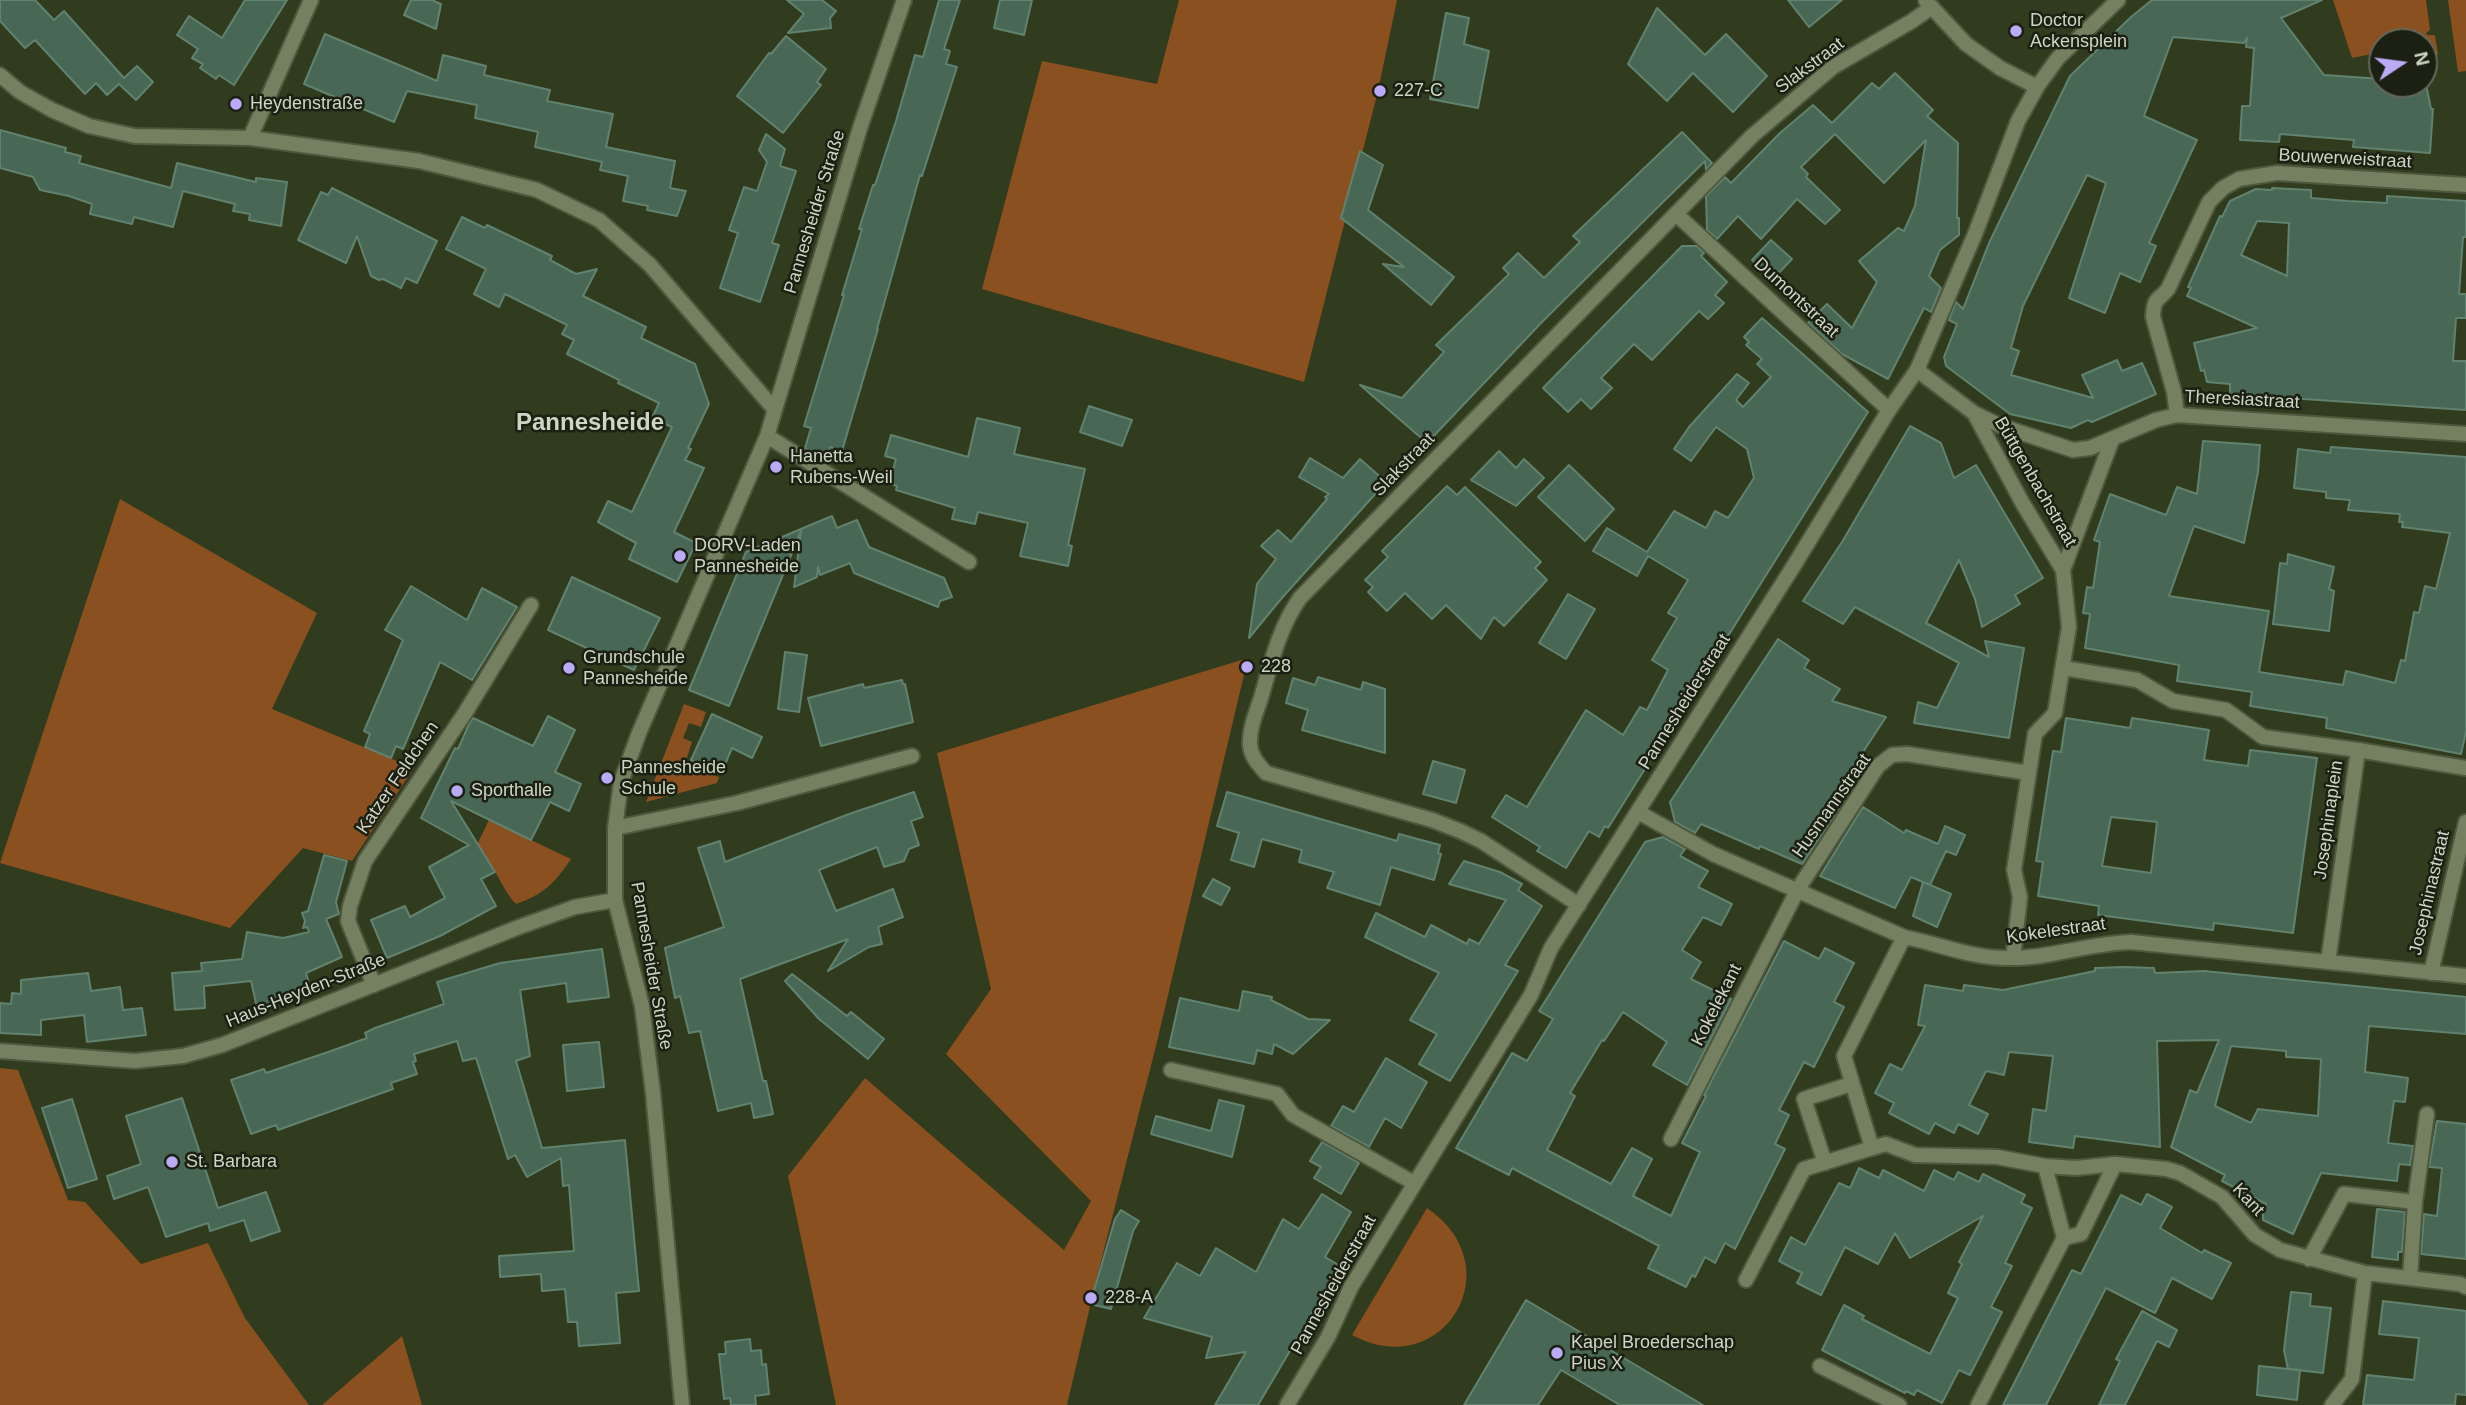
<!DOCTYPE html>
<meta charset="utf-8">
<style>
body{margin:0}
#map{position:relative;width:2466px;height:1405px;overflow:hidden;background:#313b1e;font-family:Arial,sans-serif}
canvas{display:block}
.north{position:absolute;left:2368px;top:28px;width:70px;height:70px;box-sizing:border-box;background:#1c2013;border:2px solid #63685a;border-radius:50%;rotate:77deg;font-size:19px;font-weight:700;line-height:28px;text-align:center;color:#ced5c4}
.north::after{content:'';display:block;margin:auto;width:24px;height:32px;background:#bbaaf6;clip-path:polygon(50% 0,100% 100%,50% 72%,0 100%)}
</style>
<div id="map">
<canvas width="2466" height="1405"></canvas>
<div class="north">N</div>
</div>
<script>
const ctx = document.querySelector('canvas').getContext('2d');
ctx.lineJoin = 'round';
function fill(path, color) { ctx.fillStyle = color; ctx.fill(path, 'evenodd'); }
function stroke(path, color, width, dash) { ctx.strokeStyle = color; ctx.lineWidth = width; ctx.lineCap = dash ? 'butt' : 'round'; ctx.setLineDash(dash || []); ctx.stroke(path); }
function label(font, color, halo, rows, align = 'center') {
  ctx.font = font + ' Arial,sans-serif'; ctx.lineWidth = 5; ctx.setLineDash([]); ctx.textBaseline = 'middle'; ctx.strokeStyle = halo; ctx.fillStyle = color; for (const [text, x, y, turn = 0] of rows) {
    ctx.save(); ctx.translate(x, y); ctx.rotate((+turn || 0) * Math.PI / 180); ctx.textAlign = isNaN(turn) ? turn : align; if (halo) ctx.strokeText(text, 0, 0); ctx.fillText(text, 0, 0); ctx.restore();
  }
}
fill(new Path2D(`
 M1179,0h218l-19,91 -74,291 -322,-93 60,-228 115,23z
 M2333,0h93l4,30 -4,3 1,2h8l3,19 -3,3 -2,-1 -5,-16 -46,2v10l-30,6z
 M2448,0h18v71l-8,1z
 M120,499l197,114 -45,96 142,59 -62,93 -49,-13 -73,80 -230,-65z
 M1248,658l-93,392 -59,231 -29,124h-231l-48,-229 77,-98 199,172 27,-49 -145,-147 45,-65 -54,-236z
 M684,704l22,8 -5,15 -12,-4 -6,15 9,4 -7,22 34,13 -2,6 -71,19z
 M489,820l82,39c-17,25 -27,35 -55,45 -17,-17 -20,-42 -41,-55z
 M0,1068l18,2 50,130 17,2 56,62 67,-21 37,75 64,87h-309z
 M1427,1208c87,59 16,176 -75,127z
 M402,1336l20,69h-100z`), '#8a5020');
const building = new Path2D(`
 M0,0h35l19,20 10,-9 60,67 13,-12 16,16 -17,18 -17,-16 -12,11 -11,-12 -11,11 -50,-54 -10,8 -25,-27z
 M245,0h42l-53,85 -15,-10 -3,4 -16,-11 3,-4 -11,-6 6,-9 -21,-14 12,-19 33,22z
 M411,0h21l9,4 -5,25 -32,-14z
 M787,0h35l14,11 -6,7 1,10 -43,5 16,-19z
 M939,0h21l-16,49 6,2 -4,13 11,3 -35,109 -2,-1 -43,154h1l-36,122 -12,-4 -5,14 -20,-13 6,-20 -7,-2 40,-131h-2l20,-66h-3l14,-44h2l21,-64 19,-66 8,2z
 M1000,0h32l-8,35 -30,-7z
 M1788,0h54l-33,27z
 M2152,0h170l-41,18 43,57 58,4v5h44l5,25h2l-3,44 -77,-6 1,-7 -74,-6 -1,8 -39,-2 2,-34h8l4,-58 -8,-1 1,-9 -3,5 -71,-6 -29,79 53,24 -48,103 7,3 -16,36 -20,-9 -15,40 -36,-15 37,-115 -19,-8 -64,131 -12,42 8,3 -8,24 82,23 -11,-23 35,-15 5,11 20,-8 14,31 -64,28 -4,-2 -17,8 -61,-14 -64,-48 -2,-9 13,-33 -8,-4 7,-18 7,7 26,-66 81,-167 61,-59z
 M1657,8l48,47 21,-21 41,42 -34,36 -40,-39 -26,28 -39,-37z
 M1446,13l23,5 -5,26 25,7 -11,57 -48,-9z
 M325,34l112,47 6,-26 43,11 -2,9 66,15 -3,11 66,13 -7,33 69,14 -5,27 16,3 -9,25 -30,-6 1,-4 -25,-5 5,-25 -28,-6 2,-8 -67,-15 3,-15 -63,-14 2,-13 -70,-14 -13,31 -90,-38z
 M786,36l40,33 -9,13 4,3 -38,48 -46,-37 32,-43 2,1z
 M1895,73l38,37 -6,6 31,27 -1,75h2v17l-19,15 -11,26 12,12 -10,24 -7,-4 -36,71 -46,-25 -34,-31 19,-19 25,24 25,-46 -18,-21 39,-33 6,3 11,-25 11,-66 -42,43 -49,-49 -34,33 7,7 -2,3 34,33 -15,14 -28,-25 -36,40 -23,-23 -21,23 -10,-9 -1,-34 19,-19 6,6 49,-50 33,-28 19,18 40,-40 7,6z
 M0,130l66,18 -1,4 16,4 -2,7 92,25 6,-25 79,19v-4l31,4 -6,44 -32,-6 1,-6 -17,-3 2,-7 -52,-13 -10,36 -39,-10 -2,7 -42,-10 2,-10 -23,-8 -29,-6 -7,-13 -33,-9z
 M1682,132l30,31 -6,7 -1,-9 -45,44 -117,116 -116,122 -67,-58 42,13 42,-46 -8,-7 73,-71 -6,-6 15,-15 26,25 36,-36 -7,-6z
 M766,134l19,15 -5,17 16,5 -24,72 7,2 -19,57 -40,-14 18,-55 -9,-3 15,-43 13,4 10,-29 -8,-12z
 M1360,151l23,14 -15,45 86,67 -23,28 -48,-41 21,3 -63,-49z
 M332,188l105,53 -20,42 -11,-5 -5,10 -18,-9 -4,1 -8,-4 -14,-40 -11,27 -48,-23 23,-48 7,3z
 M2272,188l39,2v8l37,3 39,2v-7l79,5v36h-3l-4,57h7v24h-10l-3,43h13v49l-236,-16v-10l-23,-2 -3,-12 -3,1 -7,-28 63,-15 -70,-32 4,-8 -3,-1 32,-71 2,1 8,-16 26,-12 16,1zM2257,221l32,2 -2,53 -46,-21z
 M462,217l23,11 2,-3 65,31 -2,4 26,14 21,-5 -14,27 63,31 -5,11 54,26 14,40 -21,44 3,1 -6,11 19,8 -30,64 22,11 -19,39 -48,-23 7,-16 -38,-21 10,-21 24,11 40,-85 -20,-9 7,-15 -41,-20 1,-3 -52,-26 7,-14 -12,-6 5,-9 -62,-31 -6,13 -25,-13 12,-25 -40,-20z
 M1771,240l21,19 -20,21 -20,-20z
 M1682,246h15l7,7 -3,3 26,26 -12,13 9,8 -16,16 -9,-8 -47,49 -18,-16 -33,34 11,10 -21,21 -10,-10 -13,13 -25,-24z
 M1762,318l106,94 -260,416 -3,-2 -6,11 -10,-6 -23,37 -29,-17 3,-4 -48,-30 14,-22 21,12 59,-97 37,25 17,-28 7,3 21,-40 -16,-10 25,-42 -9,-5 20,-33 -40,-24 -11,20 -44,-25 14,-23 40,24 27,-41 32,17 9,-17 13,7 26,-40 -7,-29 -31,-22 -25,34 -17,-12 15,-22 48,-53 12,9 -13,17 7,7 28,-30 -14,-13 5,-5 -16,-14 3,-3 -5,-5z
 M1089,406l43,14 -10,26 -42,-14z
 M977,418l43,10 -6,26 71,15 -17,76 4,1 -4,20 -48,-10 8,-33 -50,-11 -3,12 -23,-5 3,-11 -59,-18 1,-4 -8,-3 7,-24 -11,-3 6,-21 77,22z
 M1910,426l31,17 13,35 22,-13 67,113 -28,17 5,9 -38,23 -7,-28 -16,-39 -33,63 63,34 -4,-16 39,7 -15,90 -95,-15 4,-21 19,6 22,-45 -104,-56 -12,17 -40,-23 39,-59z
 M2203,441l57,4 -2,27 -14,71 -50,-17 -25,70 100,15 -10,61 84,13 3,-14 49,12 6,-23 4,1 9,-49 5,1 6,-27 11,3 14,-56 -48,-6 1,-5h-4l1,-8 -52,-4 2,-10 -24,-2v-6l-32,-4 4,-39 32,4 1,-6 135,10v275l-5,22 -135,-26 1,-10 -77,-12 2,-14 -75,-11 2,-16 -94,-17 5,-34 -7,-1 4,-26 6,1 7,-46 -6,-2 16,-46 56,21 11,-28 20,7z
 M1499,451l17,17 8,-9 20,19 -28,28 -45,-26z
 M1310,458l33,20 17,-19 26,23 -105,117 -32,39 8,-54 19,-25 -15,-13 17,-16 13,12 36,-43 -2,-2 4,-3 -30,-17z
 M1569,465l45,44 -29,32 -47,-44z
 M1447,486l10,9 8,-8 76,75 -6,6 12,12 -43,46 -10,-9 -13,22 -35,-34 -14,14 -27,-26 -18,18 -19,-19 5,-5 -8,-7 23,-23 -6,-6z
 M832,516l5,12 20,-8 12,27 75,31 8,19 -12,4 -2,6 -84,-34 -4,-10 -30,12 -2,-8 -1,10 -23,10 7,-56 -72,175 -40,-16 57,-138z
 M2288,554l46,13 -5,22 5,2 -5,40 -56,-7 7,-61 7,1z
 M572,577l88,41 -26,52 -86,-40z
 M411,586l56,34 15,-32 35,19 -45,73 -32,-18 -37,87 -7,-3 -5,12 -26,-11 5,-13 -6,-3 39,-91 -18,-10z
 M1568,594l27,15 -29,50 -27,-16z
 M1778,639l31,21 -5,8 36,21 -8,12 54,16 -48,73 9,6 -45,68 -42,-18 -1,3 -58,-25 -6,9 -20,-11 -5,-20z
 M785,652l22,3 -8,57 -21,-3z
 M1318,677l43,13 2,-8 22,7v64l-83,-23 6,-20 -22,-7 7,-25 22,7z
 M902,680l1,4h2l8,38 -92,24 -13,-48 55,-14 1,4z
 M712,714l50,23 -10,21 -20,-10 -11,26 -30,-14z
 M548,716l27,14 -20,42 26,12 -12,27 -19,-9 -19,38 -80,-39 44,71 -14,7 15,27 -56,30 -53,22 -16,-38 34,-14 5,11 35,-19 -16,-31 40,-22 -48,-27 34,-70 3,1 12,-27 3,-4 60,28z
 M2066,718l64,10 2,-10 77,12 -5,30 21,3 23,3 2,-16 67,8 -24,175 -79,-10 -1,7 -115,-15 1,-9 -61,-10 5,-34 -7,-1 17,-110 8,1zM2111,817l46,5 -6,51 -49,-7z
 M1433,761l32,9 -9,33 -33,-9z
 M914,792l9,25 -12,4 8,24 -10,4 -5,12 -20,6 -7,-20 -58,23 17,41 57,-22 10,28 -25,10 4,17 -13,3 -41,24 20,-32 -108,40 23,102h3l7,33 -19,4 -3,-15 -33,8 -18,-80 -11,2 -9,-37 -5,2 -10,-50 59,-21 -26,-79 22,-7 5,21 124,-48z
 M1227,792l170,49 2,-7 41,11 -2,8 3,1 -7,26 -43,-13 -11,38 -53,-17 7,-16 -35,-10 3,-12 -40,-11 -8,28 -23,-7 8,-27 -22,-7z
 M1863,807l41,26 2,-3 32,14 7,-18 20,9 -9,20 -10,-4 -16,34 -19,-8 -16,31 -75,-32z
 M1663,837l22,12 -5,7 28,15 -10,16 34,17 -11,21 -18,-8 -21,33 19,12 -10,17 40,20 -44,86 -34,-20 14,-23 -44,-30 -19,29 -2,-1 -32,53 5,3 -28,54 64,34 21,-36 20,11 -19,37 38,20 29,-64 -18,-9 24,-47 -2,-1 80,-154 35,18 6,-11 29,15 -20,39 10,5 -30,60 -10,-5 -25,48 10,5 -14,29 10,5 -50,100 -10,-6 -10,20 -10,-6 -10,20 -3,-2 -6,12 -38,-19 11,-22 -147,-78 -3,7 -53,-27 56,-95 15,8 26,-42 -14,-8 106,-169z
 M324,855l23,6 -11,41 3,12 -13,5 16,38 -36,16 6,21 -55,14 -6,-27 -47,5 1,22 -30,2 -3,-37 30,-2 -1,-8 41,-4 5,-27 36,6 26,-6 -2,-5 -4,1 2,-7 -3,-8 6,-2z
 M1464,861l36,11 22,12 -4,6 24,16 -37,59 13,6 -68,110 -31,-17 18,-30 -27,-14 29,-47 -74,-36 11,-24 49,24 6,-12 36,19 2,-5 10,5 27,-44 -57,-16z
 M1213,879l17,9 -9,17 -18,-9z
 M1923,882l28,12 -14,33 -24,-11z
 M602,949l7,48 -41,5 -2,-19 -46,7 10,66 -14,5 26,87 83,-8 14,151 -23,2 4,50 -41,3 -2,-24h-9l-3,-33 -23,2 -1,-17 -41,3 -1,-21 75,-5 -5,-66 -6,1 -2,-28 -34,19 -12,-22 -7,4 -32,-101 -13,3 -6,-20 -43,13 2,7 -3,1 4,12 -26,9 2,6 -115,41 -2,-5 -25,9 -20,-54 33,-11 2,4 65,-22 36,-13 -2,-5 10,-5 69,-24 -7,-22 63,-19z
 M2124,967l30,1 1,5 49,-2 262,26v37l-97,-8 -4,46 43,6 -3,24 -11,-1 -6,42 25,3 -3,19 -11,-1 -2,17 -76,-8 -28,61 -30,-14v-8l3,-8 -44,-23 3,-6 -54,-28 19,-57 7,3 22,-53 -62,1 3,106 -85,-11 -2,12 -44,-6 4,-33 13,2 7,-55 -44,-4 -5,23 -18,-4 -17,34 19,9 -10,20 -20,-10 -4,9 -19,-10 -6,11 -40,-21 5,-10 -19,-10 15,-29 12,6 23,-44 -7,-1 7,-40 38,6 1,-6 39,5 92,-19v-3zM2231,1046l55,5v6l35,2 -3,57 -60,-7 -7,14 -36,-17z
 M88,973l3,18 29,-4 3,23 19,-2 4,27 -59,7 -3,-27 -43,5v15l-41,-2v-30l11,1 1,-11 9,1v-14z
 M792,974l55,42 4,-4 33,27 -16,20 -49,-40 -34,-38z
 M1243,991l29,6 -1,3 37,19 22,1 -37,34 -19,-10 -2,10 -15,-4 -3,14 -85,-17 11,-49 59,13z
 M599,1042l5,45 -37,4 -4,-46z
 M1386,1058l41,24 -26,46 -16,-10 -16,29 -38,-21 12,-20 11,6z
 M182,1098l36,110 48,-16 14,39 -29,10 -7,-21 -34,11 -2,-8 -42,14 -18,-50 -34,12 -7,-23 34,-12 -15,-48z
 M72,1099l25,80 -29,9 -26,-80z
 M1219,1100l25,6 -12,51 -81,-23 5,-18 55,15z
 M2437,1121l29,3v135l-45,-5 3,-40 13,2 5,-48 -13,-1z
 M1322,1142l37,21 -18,31 -27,-16 7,-11 -11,-6z
 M1859,1168l20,10 4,-8 41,21 10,-21 20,10 4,-8 21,10 4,-8 42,21 -4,8 11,5 -27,55 7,3 -21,41 11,5 -32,63 -11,-5 -17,33 -25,-13 -3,5 -8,-4 -1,2 -83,-43 22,-45 20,11 -2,3 68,35 28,-56 -10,-5 14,-29 -3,-2 24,-46 -73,42 -15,-25 -17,31 -33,-17 -24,48 -24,-12 5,-10 -23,-12 12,-24 14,8 34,-62 11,5z
 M1322,1194l29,18 -26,45 15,9 -82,139h-43l31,-53 -40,6 6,-21 -68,-19 33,-55 23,13 16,-28 40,24 27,-53 16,10z
 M2147,1194l25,13 -12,21 42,25 2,-3 27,13 -19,36 -40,-21 -17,35 -49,-25 -60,117h-43l69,-135 9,4 40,-79 20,10z
 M2377,1209l28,3 -3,40h-4v8l-26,-3z
 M1121,1210l18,11 -6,10 -22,78 -21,-5 25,-85z
 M2291,1292l20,2 -1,12 21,2 -8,65 -35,-4 -4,-19z
 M1526,1300l177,105h-83l-59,-35 -23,35h-74z
 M2383,1301l83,10v84l-10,-1 -1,11h-92l4,-30 47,5 5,-42 -40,-4z
 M2142,1311l35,19 -8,17 -12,-6 -32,64h-26l21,-44 -4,-2z
 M750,1339l1,12 10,-1 1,15 4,-1 3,30 -14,2 1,9h-25l-1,-7 -6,1 -5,-45h7l-1,-12z
 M2259,1366l41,4 -3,30 -40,-5z`);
fill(building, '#486855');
stroke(building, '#61826e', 2);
const minor = new Path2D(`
 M1926,1l40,43 34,24 37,19
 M0,75l20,17 32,18 37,16 46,10 115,2 169,23 118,29 62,30 51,45 125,145
 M250,138l61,-138
 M1676,214l213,196
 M1917,370l57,43 27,13 72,24 17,-2 66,-28 21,-5 289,19
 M1974,413l49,91 40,66 6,57 -14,86 -20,21 -6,39 -15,97 6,27 -7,61
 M2177,415l-3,-23 -21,-75c1,-20 4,-15 15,-28l41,-87 14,-14 16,-9 38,-6 189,12
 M767,436l202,126
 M2063,570l49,-130
 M2063,668l74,12 36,21 53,9 37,27 95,13 108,18
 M1638,812l75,42 191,83c36,7 70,22 107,21 41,0 79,-15 120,-16l335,34
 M615,828l122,-25 175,-47
 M1579,905l-98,-64 -21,-10 -28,-11 -166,-47c-7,-8 -15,-16 -16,-28 -1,-16 6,-32 11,-47 10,-35 18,-70 39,-100l452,-462 81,-69 79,-46 20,-14
 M2328,962l30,-212
 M2431,973l35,-151
 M374,985l-26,-64 2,-15 15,-45 100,-148 66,-108
 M0,1051l135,10 48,-5 39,-11 297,-118 56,-20 40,-7
 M1171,1070l106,24 16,21 121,68
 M1671,1139l127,-250 80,-123 14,-11 15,-1 122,19
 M1872,1148l14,-4 29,11 82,2 48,9 31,2 39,-4 51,5 14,4 42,24 33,38 25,15 85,23 95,11 6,3
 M1825,1163l-21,-64 47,-15
 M2064,1238l17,-4 34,-70
 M2309,1259l35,-65 71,8
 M2410,1278l5,-76 12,-88
 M1746,1280l58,-111 68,-21 -28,-92 60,-119
 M1820,1366l79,39
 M682,1405l-29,-312 -11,-87 -27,-106v-72l6,-46 18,-49 128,-297 93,-308 44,-128
 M1978,1405l86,-167 -19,-72
 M2332,1405l20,-26 13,-106`);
const tertiary = new Path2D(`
 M1287,1405l41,-68 23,-50 180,-292 20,-47 242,-381 96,-157 28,-40 58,-136 43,-113 19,-34 21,-29 60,-58`);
stroke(minor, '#4f583f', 18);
stroke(tertiary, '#4f583f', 18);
stroke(minor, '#748060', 14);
stroke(tertiary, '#748060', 14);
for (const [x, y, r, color] of [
 [2016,31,7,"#bbaaf6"],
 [1380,91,7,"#bbaaf6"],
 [236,104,7,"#bbaaf6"],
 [776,467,7,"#bbaaf6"],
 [680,556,7,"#bbaaf6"],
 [1247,667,7,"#bbaaf6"],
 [569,668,7,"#bbaaf6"],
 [607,778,7,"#bbaaf6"],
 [457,791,7,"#bbaaf6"],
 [172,1162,7,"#bbaaf6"],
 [1091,1298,7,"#bbaaf6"],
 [1557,1353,7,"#bbaaf6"]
]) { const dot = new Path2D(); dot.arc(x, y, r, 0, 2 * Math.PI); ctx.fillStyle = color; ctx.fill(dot); stroke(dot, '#1c2013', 2.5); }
label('18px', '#ced5c4', '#1c2013', [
 ["Doctor",2030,21],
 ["Ackensplein",2030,42],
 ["227-C",1394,91],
 ["Heydenstraße",250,104],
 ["Hanetta",790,457],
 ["Rubens-Weil",790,478],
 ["DORV-Laden",694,546],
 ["Pannesheide",694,567],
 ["Grundschule",583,658],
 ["Pannesheide",583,679],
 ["228",1261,667],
 ["Pannesheide",621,768],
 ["Schule",621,789],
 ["Sporthalle",471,791],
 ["St. Barbara",186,1162],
 ["228-A",1105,1298],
 ["Kapel Broederschap",1571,1343],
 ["Pius X",1571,1364]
], 'left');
label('18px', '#ced5c4', '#1c2013', [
 ["Slakstraat",1810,66,-37],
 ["Bouwerweistraat",2345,159,3],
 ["Pannesheider Straße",815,212,-73],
 ["Dumontstraat",1796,298,43],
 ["Theresiastraat",2242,400,3],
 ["Slakstraat",1404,465,-46],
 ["Büttgenbachstraat",2035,482,60],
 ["Pannesheiderstraat",1685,702,-58],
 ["Katzer Feldchen",398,778,-56],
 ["Husmannstraat",1832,806,-55],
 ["Josephinaplein",2329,820,-82],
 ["Josephinastraat",2430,893,-77],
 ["Kokelestraat",2056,931,-8],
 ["Pannesheider Straße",651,966,80],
 ["Haus-Heyden-Straße",306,991,-22],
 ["Kokelekant",1717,1005,-63],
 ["Kant",2248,1200,47],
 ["Pannesheiderstraat",1334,1285,-61]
]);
label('bold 24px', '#ced5c4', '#1c2013', [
 ["Pannesheide",590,423]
]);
</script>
